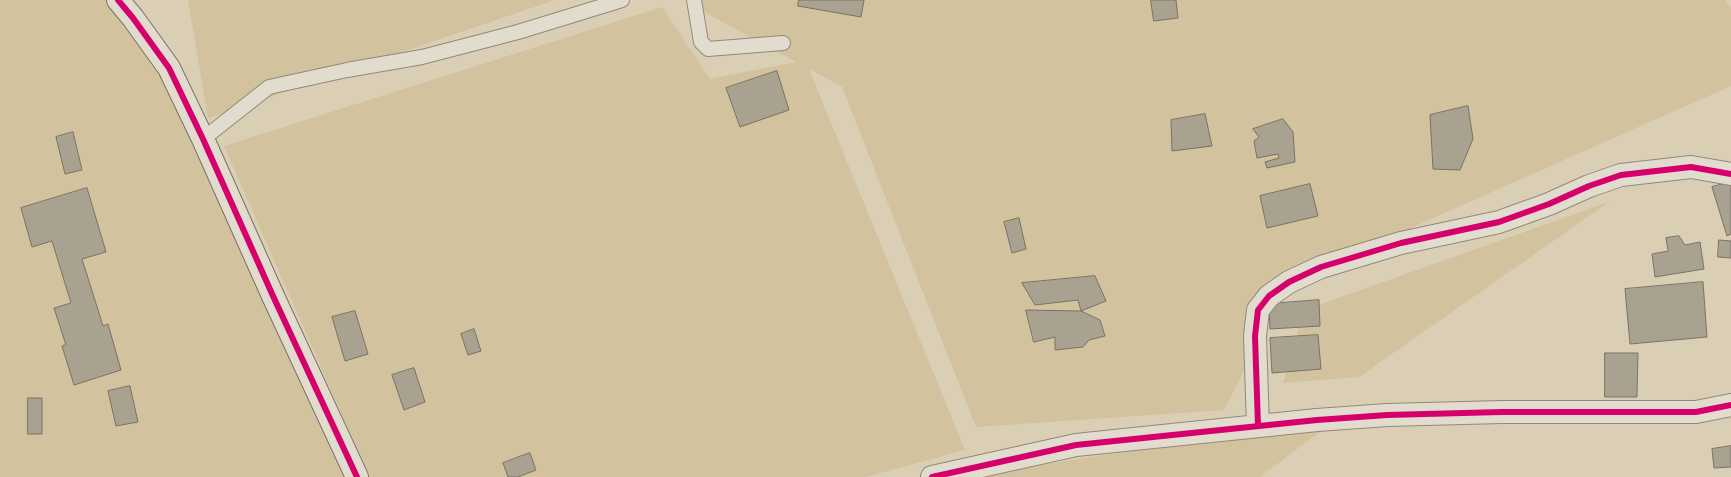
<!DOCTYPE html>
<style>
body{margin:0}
canvas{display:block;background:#dacfb4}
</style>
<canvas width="1731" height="477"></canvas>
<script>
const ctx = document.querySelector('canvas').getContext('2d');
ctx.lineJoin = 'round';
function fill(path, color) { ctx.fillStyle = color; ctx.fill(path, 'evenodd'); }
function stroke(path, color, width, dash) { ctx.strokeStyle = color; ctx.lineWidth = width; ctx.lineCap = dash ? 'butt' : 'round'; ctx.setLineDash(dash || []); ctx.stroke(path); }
fill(new Path2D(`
 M0,0h115l18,18 216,459h-349z
 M188,0h367l-347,118z
 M690,0h1035l6,8v78l-442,196 -65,128 -248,17 -134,-340 -33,-18 156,381 -99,27h-497l-145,-331 438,-139 48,72 86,-17 -101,-55z
 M1609,202l-250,175 -76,6 21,-73z
 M1337,419l-77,58h-297z`), '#d2c29e');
const building = new Path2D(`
 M799,0h65l-3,17 -63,-11z
 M1151,0h25l2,18 -24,3z
 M777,71l12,39 -49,17 -14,-39z
 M1468,106l5,33 -13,31 -27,-1 -3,-54z
 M1205,114l7,32 -40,5 -1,-31z
 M1283,119l10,13 2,30 -28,6 -2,-6 14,-4 -1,-4 -21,4 -3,-17 5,-4 -6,-8z
 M73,132l9,38 -17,4 -9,-37z
 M1731,182v52l-4,2 -15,-49z
 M1310,184l8,32 -51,12 -7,-32z
 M87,188l19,64 -24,7 21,67 5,-2 13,46 -47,15 -12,-39 4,-1 -12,-37 17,-5 -19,-62 -20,6 -11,-39z
 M1019,218l7,31 -14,4 -8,-31z
 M1679,236l6,9 15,-3 4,27 -49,8 -3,-23 16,-3 -2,-13z
 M1719,240l12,1v17l-13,-1z
 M1095,276l11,25 -25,10 -3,-11 -43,5 -13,-22z
 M1703,282l4,55 -77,7 -5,-55z
 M1319,300l1,26 -50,3 -1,-25z
 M1026,310l55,1 19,9 5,16 -16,4 -6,7 -28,3v-13l-21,5z
 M355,311l13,43 -23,7 -13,-44z
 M474,329l7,22 -13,4 -7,-21z
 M1318,335l3,34 -49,4 -2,-35z
 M1605,353h33l-1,44h-32z
 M414,368l11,34 -21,8 -12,-35z
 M130,386l8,36 -22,4 -8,-35z
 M28,398h14v36h-14z
 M1731,446v21l-17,1 -2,-19z
 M530,453l6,17 -18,7h-10l-5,-14z`);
fill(building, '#aaa290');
stroke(building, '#7a7264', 1);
const lane = new Path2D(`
 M694,0l7,42 7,7 75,-6
 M203,139l66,-52 78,-17 75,-13 96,-25 104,-32`);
const street = new Path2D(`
 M1258,426l-3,-90 3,-26 11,-14 20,-14 32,-15 80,-24 98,-21 50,-18 40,-18 32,-11 70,-8 40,7
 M932,477l144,-32 241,-25 70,-5 115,-3h194l35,-7`);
const secondary = new Path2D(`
 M118,0l15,18 36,50 34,71 70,157 84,181`);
stroke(lane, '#918979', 16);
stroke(street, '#918979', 24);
stroke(secondary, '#7a7264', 24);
stroke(lane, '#e1dcce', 14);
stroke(street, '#e1dcce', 22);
stroke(secondary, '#e1dcce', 22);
stroke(new Path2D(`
 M118,0l15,18 36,50 34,71 70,157 84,181
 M1258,426l-3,-90 3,-26 11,-14 20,-14 32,-15 80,-24 98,-21 50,-18 40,-18 32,-11 70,-8 40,7
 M932,477l144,-32 241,-25 70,-5 115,-3h194l35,-7`), '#d6006c', 6);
</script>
